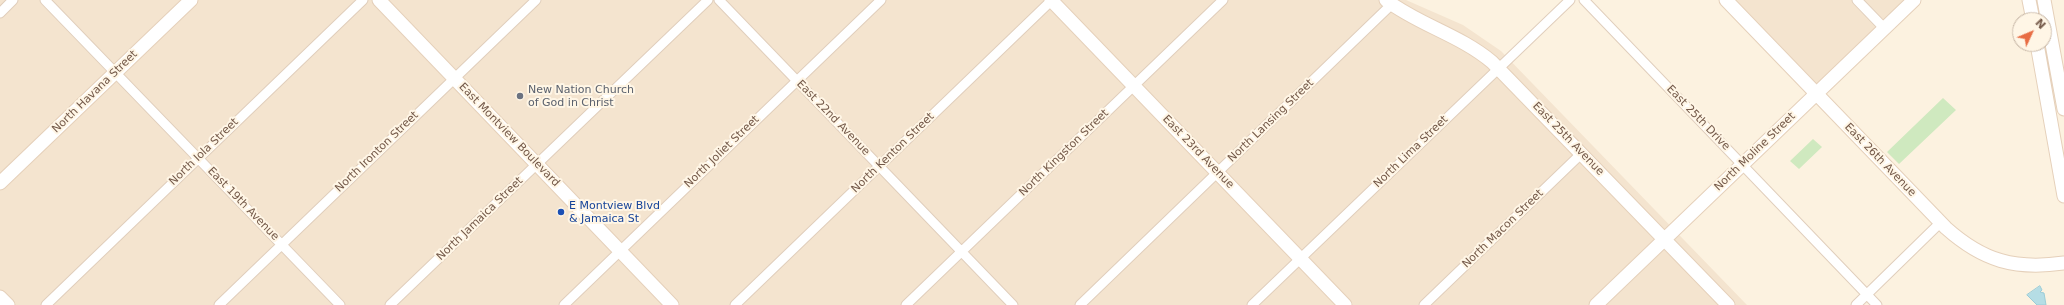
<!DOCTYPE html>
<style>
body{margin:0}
#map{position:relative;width:2064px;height:305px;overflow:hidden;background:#fcf2e0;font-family:"DejaVu Sans",sans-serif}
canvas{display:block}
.north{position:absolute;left:2012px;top:12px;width:40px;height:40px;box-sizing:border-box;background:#fff6e6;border:1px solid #c7b7a7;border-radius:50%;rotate:46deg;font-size:11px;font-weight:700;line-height:16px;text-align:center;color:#735848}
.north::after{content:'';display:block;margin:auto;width:14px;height:18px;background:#e86d44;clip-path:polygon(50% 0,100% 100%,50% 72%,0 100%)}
</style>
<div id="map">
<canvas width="2064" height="305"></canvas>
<div class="north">N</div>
</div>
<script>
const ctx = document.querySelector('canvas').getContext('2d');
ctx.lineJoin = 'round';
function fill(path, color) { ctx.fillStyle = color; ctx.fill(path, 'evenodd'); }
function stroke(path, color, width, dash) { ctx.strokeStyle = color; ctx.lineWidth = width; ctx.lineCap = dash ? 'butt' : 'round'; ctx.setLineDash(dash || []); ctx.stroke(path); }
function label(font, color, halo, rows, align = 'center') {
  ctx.font = font + ' "DejaVu Sans",sans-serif'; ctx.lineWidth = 4; ctx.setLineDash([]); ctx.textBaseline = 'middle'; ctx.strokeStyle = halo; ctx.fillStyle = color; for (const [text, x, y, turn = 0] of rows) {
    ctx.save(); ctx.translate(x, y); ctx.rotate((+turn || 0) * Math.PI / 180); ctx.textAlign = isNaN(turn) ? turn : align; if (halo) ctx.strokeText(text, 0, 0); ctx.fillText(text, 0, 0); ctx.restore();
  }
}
fill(new Path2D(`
 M0,0h1406l57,25 38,26 246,254h-1747z
 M1733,0h171l-88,86z`), '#f4e4cf');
fill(new Path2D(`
 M1943,98l13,12 -57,54 -12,-12z
 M1813,139l9,8 -23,22 -9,-8z`), '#cfe9bf');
const water = new Path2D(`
 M2040,286l2,4 -2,2 4,1 2,12h-9l-10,-10z`);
fill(water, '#b5dde5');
stroke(water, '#9bccd7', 1);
const street = new Path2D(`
 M45,0l295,305
 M719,0l294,305
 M1584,0l293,305
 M1857,0l28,29
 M0,13l13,-13
 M46,305l317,-305
 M219,305l317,-305
 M390,305l318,-305
 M564,305l317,-305
 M735,305l317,-305
 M906,305l317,-305
 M1080,305l312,-301
 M1252,305l318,-305
 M1424,305l158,-152
 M1856,305l84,-82`);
const secondary = new Path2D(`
 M379,0l293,305
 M1051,0l294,305
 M1386,0c33,25 74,35 106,62l236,243
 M1726,0l220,228c37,33 69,42 118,35
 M2029,0l4,20
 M2044,0l20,109
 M2037,44l27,152
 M0,183l191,-183
 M0,297l8,8
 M1596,305l318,-305`);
stroke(street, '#e0cebc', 11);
stroke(secondary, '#e5d0ba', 15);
stroke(street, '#fff', 9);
stroke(secondary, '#fff', 13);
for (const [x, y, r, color] of [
 [520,96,4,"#6b7280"],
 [561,212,4,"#1a4fb4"]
]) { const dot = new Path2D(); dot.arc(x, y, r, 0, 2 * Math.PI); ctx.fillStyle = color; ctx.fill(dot); stroke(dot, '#fff6e6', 1.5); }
label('11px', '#5b616d', '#fff6e6', [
 ["New Nation Church",528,90],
 ["of God in Christ",528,103]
], 'left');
label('11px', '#735848', '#fff6e6', [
 ["North Havana Street",95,92,-44],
 ["East 22nd Avenue",833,118,46],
 ["East 25th Drive",1698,118,46],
 ["North Lansing Street",1271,121,-44],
 ["East Montview Boulevard",509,135,46],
 ["East 25th Avenue",1568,139,46],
 ["North Iola Street",204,152,-44],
 ["North Ironton Street",377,152,-44],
 ["North Joliet Street",722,152,-44],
 ["East 23rd Avenue",1198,152,46],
 ["North Lima Street",1411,152,-44],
 ["North Moline Street",1755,152,-44],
 ["North Kenton Street",893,153,-44],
 ["North Kingston Street",1064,153,-44],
 ["East 26th Avenue",1880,160,46],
 ["East 19th Avenue",243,204,46],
 ["North Jamaica Street",480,219,-44],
 ["North Macon Street",1503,229,-44]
]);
label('11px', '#164399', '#fff6e6', [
 ["E Montview Blvd",569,206],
 ["& Jamaica St",569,219]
], 'left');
</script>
